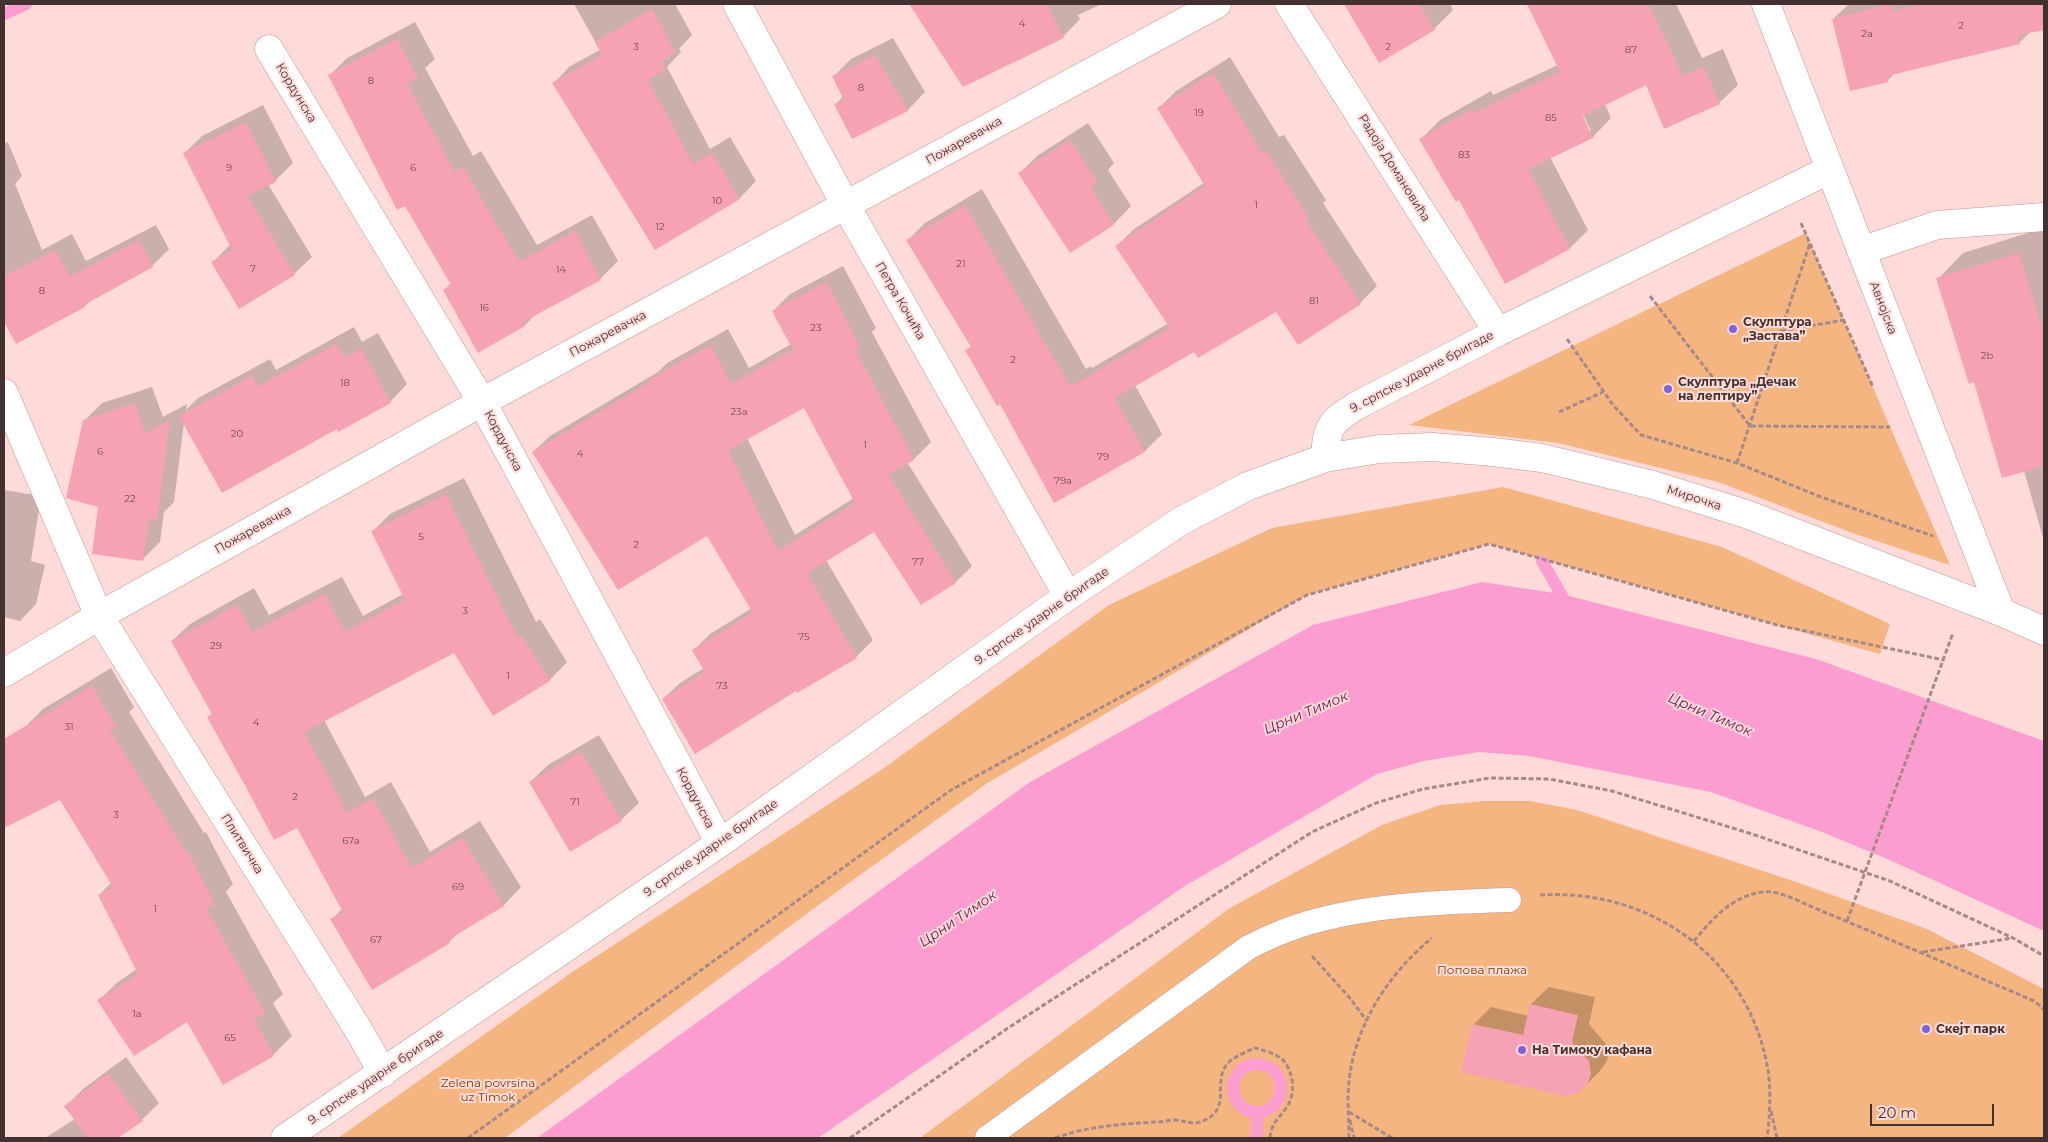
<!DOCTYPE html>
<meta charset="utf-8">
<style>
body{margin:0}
#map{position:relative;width:2048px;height:1142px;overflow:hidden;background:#fedbd8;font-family:Montserrat,sans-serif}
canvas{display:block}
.frame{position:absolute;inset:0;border:5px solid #423130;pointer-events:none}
.scale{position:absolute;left:1870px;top:1104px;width:124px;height:22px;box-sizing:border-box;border:2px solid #423130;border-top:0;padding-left:6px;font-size:15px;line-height:18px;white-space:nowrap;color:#423130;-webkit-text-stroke:4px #fedbd8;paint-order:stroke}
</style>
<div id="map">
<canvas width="2048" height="1142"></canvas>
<div class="frame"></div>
<div class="scale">20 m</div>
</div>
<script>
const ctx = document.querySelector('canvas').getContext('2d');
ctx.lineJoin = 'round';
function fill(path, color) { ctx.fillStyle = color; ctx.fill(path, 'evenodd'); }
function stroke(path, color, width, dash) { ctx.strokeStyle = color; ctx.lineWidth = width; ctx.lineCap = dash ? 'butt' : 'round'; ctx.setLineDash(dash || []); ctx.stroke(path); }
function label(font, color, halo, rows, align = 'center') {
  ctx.font = font + ' Montserrat,sans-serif'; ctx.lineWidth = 4; ctx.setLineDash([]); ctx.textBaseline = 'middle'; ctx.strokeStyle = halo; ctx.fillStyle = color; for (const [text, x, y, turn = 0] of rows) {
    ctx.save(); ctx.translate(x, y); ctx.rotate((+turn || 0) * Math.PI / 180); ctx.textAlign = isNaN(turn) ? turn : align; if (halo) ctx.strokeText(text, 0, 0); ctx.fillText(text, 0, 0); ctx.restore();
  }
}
fill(new Path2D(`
 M1806,233l144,332 -95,-31 -137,-52 -160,-39 -149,-18z
 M1503,487l219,60 168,77 -10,30 -391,-110 -182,51 -321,189 -177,128 -304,226h-167l233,-165 313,-205 225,-163 163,-77z
 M1485,801h45l47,9 219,72 131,47 117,60v149h-1124l310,-230 152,-83 58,-20z`), '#f5b580');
fill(new Path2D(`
 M1482,582l79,12 255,65 228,82v190l-152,-70 -70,-29 -111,-40 -182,-36 -50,-4 -55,9 -47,13 -192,112 -367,252h-281l493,-356 283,-157z`), '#fc9dd1');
fill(new Path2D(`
 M574,4h101l17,31 -13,14 2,3 -14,15 43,82 20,-12 26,44 -16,17 -85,50 -101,-165 16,-17 30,-16z
 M910,4h192l-24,11 2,4 -17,18 -100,48z
 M1346,4h104l3,6 -19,19 -54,32z
 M1529,4h147l26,54 21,-9 15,36 -19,18 -72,-19 -42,20 6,14 -18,19 -43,20 38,73 -18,18 -111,-50 -38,-59 19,-19 51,-29 2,4 65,-30zM1581,110l10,21h-2l-10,-20z
 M1849,4h195v25l-13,2 -12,12 -123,29 -9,9 -54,-62z
 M415,22l20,37 -10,9 48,88 8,-5 56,94 55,-30 26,46 -18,18 -64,35 -11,11 -46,26 -35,-61 7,-7 -122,-207 18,-18z
 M893,38l32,54 -17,18 -56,27 -16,-33 7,-8 -9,-20 17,-17z
 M1230,57l49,80 5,-2 42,65 -3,3 54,83 -17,17 -83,7 -83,40 -59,35 27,49 -17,17 -90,51 -54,-99 -34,-53 5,-5 -64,-105 17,-17 57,-34 104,180 5,-3 1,2 77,-45 -52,-77 17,-17 70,-46 -45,-75 17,-17z
 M263,105l30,58 -18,18 -7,3 44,73 -18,17 -82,-11 18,-18 -46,-91 18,-18z
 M1088,123l26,40 -6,7 23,36 -17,18 -44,27 -50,-78 17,-17z
 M8,142l14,34 -7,8 27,66 30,-16 14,27 70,-36 13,24 -17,17 -59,32 -8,8 -69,36 -12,-23v-175z
 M2044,228v313l-20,-70 -49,-90 -37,-102 25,-26z
 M843,266l33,62 -4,4 59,110 -17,17 -7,3 65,104 -16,16 -81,-52 -49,30 47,80 -17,17 -60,32 -133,10 17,-16 24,-15 -10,-18 16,-16 42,-26 -45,-74 -174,-82 17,-16 108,-64 9,-9 61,-34 21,39 42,-24 -18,-33 17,-17zM804,406l50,92 -59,37 -48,-97z
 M354,327l8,15 16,-9 29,51 -17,18 -52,26 -154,-5 -10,79 -10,10 -4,30 -18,18 -42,-54 -16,-85 18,-18 50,-16 11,30 24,-13 -1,6 12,-12 72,-39 6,11z
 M464,478l72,144 4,-3 27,43 -17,18 -56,34 -39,-63 -131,69 41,77 26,-15 39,70 50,-31 41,66 -17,18 -45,27 -10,10 -118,-22 11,-11 -45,-82 -89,-110 4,-4 -40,-72 18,-17 64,-36 15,27 73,-38 21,39 40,-22 -30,-63 17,-17z
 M4,490l37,6 -10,65 14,4 -9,39 -16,17 -16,-4z
 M111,668l23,39 -5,5 75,121 2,-1 27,52 -7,8 57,102 -10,9 19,33 -19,19 -86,-35 -88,-20 19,-18 19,-13 -38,-74 13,-13 -52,-84 -56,29v-87l21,-11 -1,-1 19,-19z
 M599,735l40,68 -18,17 -91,-38 18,-17z
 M1549,987l46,10 -6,27 17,20 2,12 -1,5 -7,10 -18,18 -109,-64 18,-18 38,9 2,-12z
 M126,1057l33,46 -17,17 -26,18h-71l30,-19 -9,-13 17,-17z`), '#0003');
stroke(new Path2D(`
 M4,14l22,-10
 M1542,561l27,47
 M1233 1088a24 24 0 1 1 48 0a24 24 0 1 1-48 0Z
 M1257,1113v25`), '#fc9dd1', 12);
fill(new Path2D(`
 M909,4h138l17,34 -101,49z
 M1344,4h75l16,26 -56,33z
 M1527,4h121l35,72 21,-9 16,37 -56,25 -18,-44 -63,31 10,22 -65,31 42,80 -65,35 -46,-84 -3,2 -37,-63 53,-30 2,4 86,-41z
 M1890,4l2,7 32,-7h120v26l-26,5 2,9 -133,32 1,6 -38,9 -18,-72z
 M652,9l24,44 -15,9 4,8 -17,10 45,84 19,-11 28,46 -85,51 -103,-167 50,-28 -7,-13z
 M397,39l21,39 -11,6 48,88 8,-5 56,95 56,-31 26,49 -78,42 2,4 -47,27 -35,-63 8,-5 -46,-79 -8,4 -69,-135z
 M875,55l33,56 -56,28 -18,-35 10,-4 -12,-24z
 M1213,73l49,80 4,-2 43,67 -3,2 55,84 -63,41 -22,-33 -78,46 -4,-6 -79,46 30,54 -91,51 -54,-99 -3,2 -32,-56 6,-3 -65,-107 59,-35 104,180 5,-2 1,1 95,-56 -55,-82 90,-60 -48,-78z
 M246,122l30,60 -29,14 48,79 -56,34 -28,-47 21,-12 -49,-97z
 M1070,140l27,42 -6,6 23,37 -44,28 -52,-80z
 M139,240l14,27 -69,38 1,2 -69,37 -12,-22v-46l51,-26 15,27z
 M2019,253l25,81v132l-42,12 -28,-96 -5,2 -33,-106z
 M826,282l34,64 -5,3 59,111 -26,14 68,109 -35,22 -47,-73 -67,41 50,85 -60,35 -1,-2 -101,63 -33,-55 43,-27 -13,-22 61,-37 -46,-77 -89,54 -86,-138 118,-70 -2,-2 63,-35 20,39 62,-34 -21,-39zM804,408l51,95 -77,48 -50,-101z
 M336,344l9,14 16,-9 30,54 -53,29 -1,-3 -115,64 -43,-77 73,-40 6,11z
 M135,403l10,31 25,-14 -13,101 -8,-2 -6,42 -51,-7 6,-47 -32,-9 17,-78z
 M446,494l72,144 4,-2 28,45 -57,35 -39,-63 -150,79 43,81 26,-14 39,69 50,-30 42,68 -56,34 2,3 -78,47 -42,-71 13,-7 -46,-84 -23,12 -27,-51 -40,-72 5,-3 -41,-73 66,-36 15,27 73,-38 20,38 60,-32 -34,-69z
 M92,686l24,41 -6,3 75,121 2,-1 28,54 -9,4 59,105 -11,6 20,37 -51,29 -36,-63 -53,34 -37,-56 41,-26 -40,-79 15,-8 -53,-87 -56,28v-89z
 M581,752l41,69 -52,31 -41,-70z
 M1530,1004l48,11 -6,27 17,19 2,13 -4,11 -10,8 -12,3 -104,-24 11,-48 51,11z
 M108,1074l35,47 -25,17h-30l-24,-32z`), '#f6a1b4');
const lane = new Path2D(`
 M987,1138l262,-191c12,-6 25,-12 38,-17 66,-25 152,-28 222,-30`);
const street = new Path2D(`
 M737,4l109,202 222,390
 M1289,4l209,328
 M269,49l213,353 238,441
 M1861,251l76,-26 107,-8
 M4,393l95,223 259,413 25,44
 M4,673l95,-57 383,-214 735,-398`);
const secondary = new Path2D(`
 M1766,4l235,608
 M1325,458c2,-31 4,-35 31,-52l142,-74 331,-162
 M285,1138l435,-295 348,-247 113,-75 67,-35 77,-28 54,-9 54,-2 60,5 49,6 111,27 93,29 255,98 43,19`);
stroke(lane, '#bf9693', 25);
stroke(street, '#bf9693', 29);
stroke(secondary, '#bf9693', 29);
stroke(new Path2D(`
 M1801,223l72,164
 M1650,296l100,130 140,1
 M1781,331l63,-11
 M1567,339l46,66 28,30 96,28 84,34 112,39
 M1559,412l44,-20
 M1737,463l73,-220
 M1540,895c111,-7 209,63 228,175 3,22 2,46 -1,68
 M1847,921l106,-288
 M1694,941c19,-23 38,-45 69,-49 16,-3 45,14 61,20 70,29 140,59 210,89l10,8
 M1923,952l90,-14
 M1312,956l37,41 18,24
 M1771,1111l6,27
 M1349,1112l43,26
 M1350,1120l4,18
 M468,1138l483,-348 356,-195 182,-51 288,81 167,35
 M850,1138l158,-110 304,-196 64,-29 47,-14 67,-11 59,1 63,12 140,43 138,47 123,57 31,18
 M1055,1138c33,-12 67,-14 102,-16 6,0 12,-2 18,-2 11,1 20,6 30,0 28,-13 5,-41 25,-59 7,-5 16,-9 24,-13 9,2 21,5 29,12 10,11 13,32 5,45 -7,12 -17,17 -18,33
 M1349,1138c0,-19 -2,-39 0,-57 6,-56 40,-108 83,-143`), '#a58a88', 3, [5, 2.5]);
stroke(lane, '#fff', 24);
stroke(street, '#fff', 28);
stroke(secondary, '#fff', 28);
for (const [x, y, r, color] of [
 [1733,329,5,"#8162dd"],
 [1668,389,5,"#8162dd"],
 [1926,1029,5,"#8162dd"],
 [1522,1050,5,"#8162dd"]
]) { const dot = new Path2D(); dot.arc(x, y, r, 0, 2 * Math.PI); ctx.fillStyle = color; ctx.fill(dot); stroke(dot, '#fedbd8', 2); }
label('10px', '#6f4d51', null, [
 ["4",1022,24],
 ["2",1961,26],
 ["2a",1867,34],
 ["3",636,47],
 ["2",1388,47],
 ["87",1631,50],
 ["8",371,81],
 ["8",861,88],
 ["19",1199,113],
 ["85",1551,118],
 ["83",1464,155],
 ["9",229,168],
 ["6",413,168],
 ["10",717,201],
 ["1",1256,205],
 ["12",660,227],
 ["21",961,264],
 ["7",253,269],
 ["14",561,270],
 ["8",42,291],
 ["81",1314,301],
 ["16",484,308],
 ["23",816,328],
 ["2b",1987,356],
 ["2",1013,360],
 ["18",345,383],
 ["23a",739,412],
 ["20",237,434],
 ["1",865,445],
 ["6",100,452],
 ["4",580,454],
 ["79",1103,457],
 ["79a",1063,481],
 ["22",130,499],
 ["5",421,537],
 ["2",636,545],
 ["77",918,562],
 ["3",465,611],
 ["75",804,637],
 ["29",216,646],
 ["1",508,676],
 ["73",722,686],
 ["4",256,723],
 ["31",69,727],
 ["2",295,797],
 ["71",575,802],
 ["3",116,815],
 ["67a",351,841],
 ["69",458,887],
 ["1",155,909],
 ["67",376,940],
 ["1a",137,1014],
 ["65",230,1038]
]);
label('12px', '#423130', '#fedbd8', [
 ["Кордунска",296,93,59],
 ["Пожаревачка",964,141,-29],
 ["Радоја Домановића",1394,168,58],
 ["Петра Кочића",900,301,60],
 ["Авнојска",1883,308,69],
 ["Пожаревачка",608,334,-28],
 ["9. српске ударне бригаде",1422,372,-28],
 ["Кордунска",503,441,62],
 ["Мирочка",1694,498,18],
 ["Пожаревачка",253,530,-29],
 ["9. српске ударне бригаде",1042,616,-35],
 ["Кордунска",695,798,62],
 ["Плитвичка",242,844,58],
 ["9. српске ударне бригаде",711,848,-35],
 ["9. српске ударне бригаде",376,1077,-34]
]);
label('bold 12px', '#423130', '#fedbd8', [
 ["Скулптура",1743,322],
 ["„Застава”",1743,336],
 ["Скулптура „Дечак",1678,382],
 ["на лептиру”",1678,396],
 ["Скејт парк",1936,1029],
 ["На Тимоку кафана",1532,1050]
], 'left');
label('12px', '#76420c', '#fedbd8', [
 ["Попова плажа",1482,970],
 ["Zelena povrsina",488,1083],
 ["uz Timok",488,1097]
]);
label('italic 14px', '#6a184c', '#fedbd8', [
 ["Црни Тимок",1306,713,-23],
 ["Црни Тимок",1710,715,23],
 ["Црни Тимок",958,919,-34]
]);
</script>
